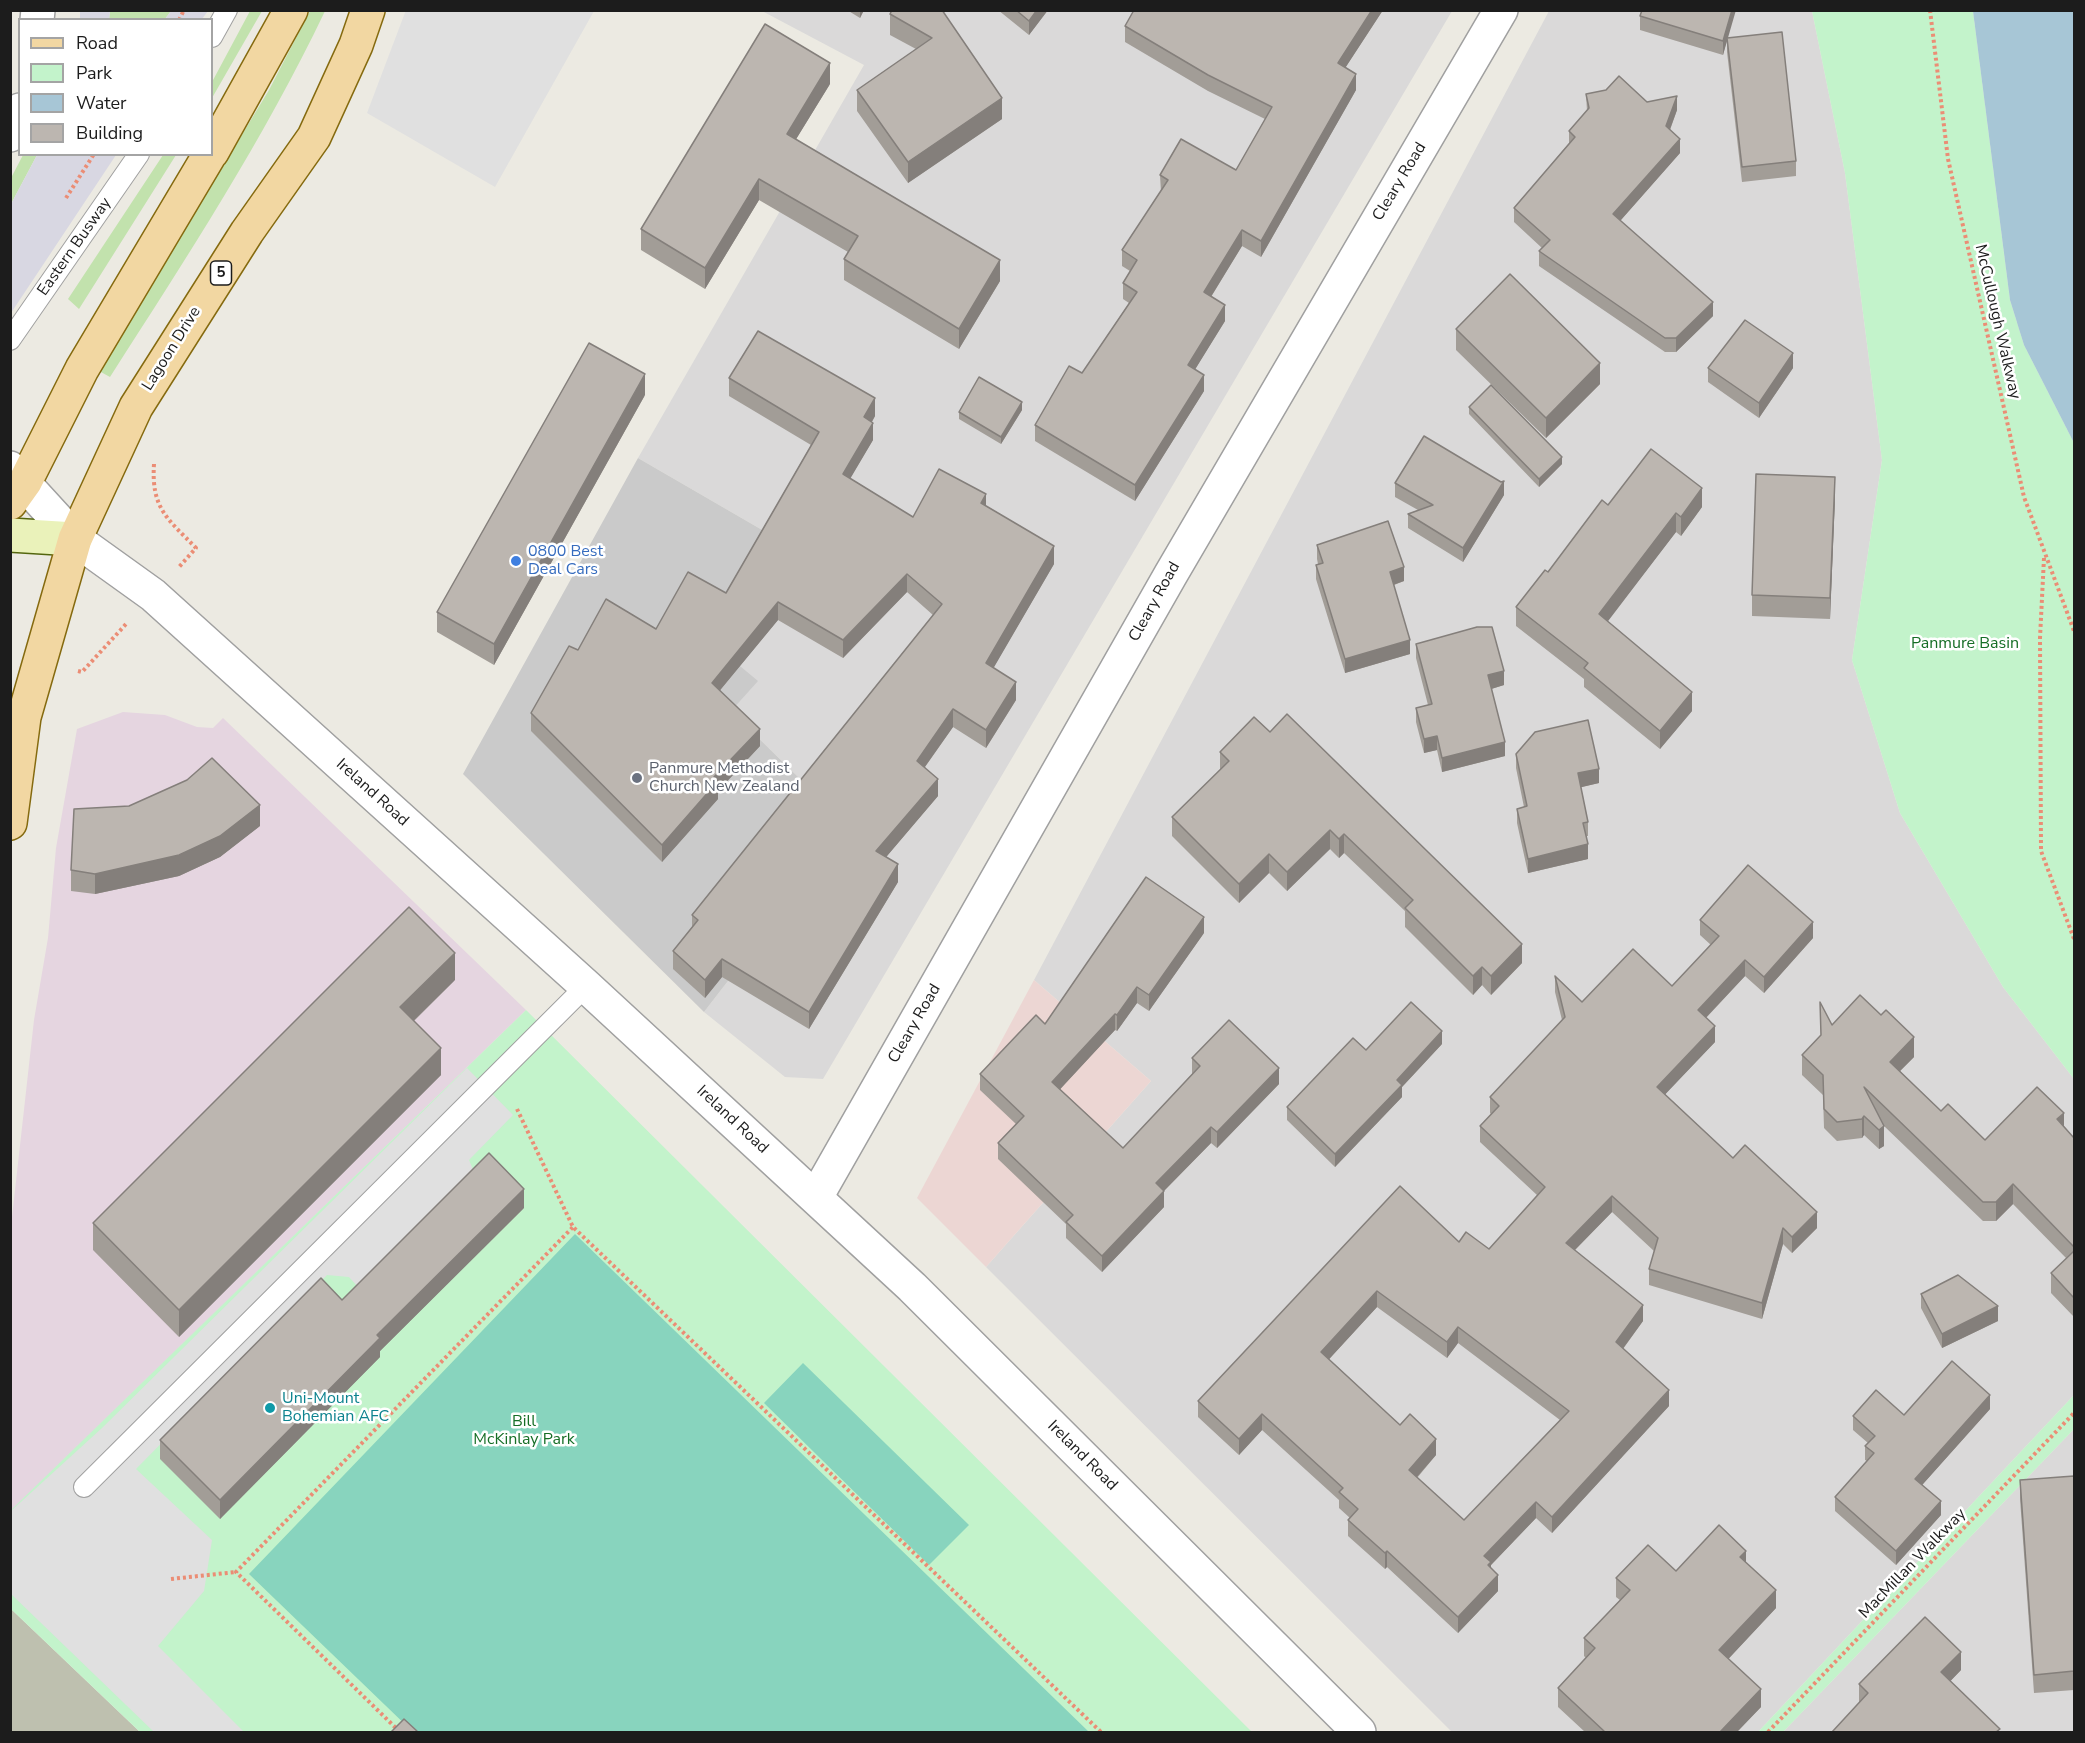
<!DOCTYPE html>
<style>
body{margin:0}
#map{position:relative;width:2085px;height:1743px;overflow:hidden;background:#eceae2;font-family:"Nunito Sans",sans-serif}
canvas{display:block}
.frame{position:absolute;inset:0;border:12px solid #1c1c1c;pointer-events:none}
.legend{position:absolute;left:18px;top:18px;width:195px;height:138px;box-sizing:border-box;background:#fff;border:2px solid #a4a4a4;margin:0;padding:8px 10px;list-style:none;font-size:18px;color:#1c1c1c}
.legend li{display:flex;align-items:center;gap:12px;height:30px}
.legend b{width:30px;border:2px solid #a4a4a4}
</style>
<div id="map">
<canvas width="2085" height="1743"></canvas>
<div class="frame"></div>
<ul class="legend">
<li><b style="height:8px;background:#f2d7a2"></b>Road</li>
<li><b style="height:16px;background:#c3f3cb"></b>Park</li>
<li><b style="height:16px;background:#a7c6d6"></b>Water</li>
<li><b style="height:16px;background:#bcb6b0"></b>Building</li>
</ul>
</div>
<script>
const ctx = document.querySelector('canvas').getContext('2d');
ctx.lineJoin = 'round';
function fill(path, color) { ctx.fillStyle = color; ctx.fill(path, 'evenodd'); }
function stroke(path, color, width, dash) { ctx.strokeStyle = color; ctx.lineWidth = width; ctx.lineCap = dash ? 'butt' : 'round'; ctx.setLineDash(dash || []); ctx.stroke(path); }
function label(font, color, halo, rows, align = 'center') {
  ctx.font = font + ' "Nunito Sans",sans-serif'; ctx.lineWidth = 5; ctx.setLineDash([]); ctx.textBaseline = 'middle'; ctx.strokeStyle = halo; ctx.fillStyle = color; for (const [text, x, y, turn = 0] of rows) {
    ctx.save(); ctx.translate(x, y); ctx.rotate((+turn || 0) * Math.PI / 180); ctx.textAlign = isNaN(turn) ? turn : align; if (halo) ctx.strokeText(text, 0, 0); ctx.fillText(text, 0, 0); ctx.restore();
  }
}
fill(new Path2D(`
 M762,11h690l-629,1068 -38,-2 -81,-65 144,-186 -117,-115 -26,-74 59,-106 -126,-73 226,-393z
 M1549,11h263l33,162 37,287 -30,200 48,153 103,174 71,92v316l-316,337h-306l-466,-465 165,-186 -117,-101z
 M2074,1429v303h-291z`), '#dad9d9');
fill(new Path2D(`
 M1034,980l117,101 -165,186 -69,-69z`), '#ecd6d3');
fill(new Path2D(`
 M123,712l42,3 32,12 16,1 10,-10 303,292 -515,501v-285l23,-206 14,-82 8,-90 21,-119z`), '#e5d5e0');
fill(new Path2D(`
 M638,458l126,73 -59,106 53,44 -27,30 117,115 -144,186 -241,-238z`), '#cacaca');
fill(new Path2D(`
 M11,1609l129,123h-129z`), '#bec0af');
fill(new Path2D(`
 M110,11h61l-6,8 -56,1z
 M250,11h12l-50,87v-16z
 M310,11h15c-61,128 -138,246 -215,366l-11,-6 170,-281z
 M23,155h14l-26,49v-26z
 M163,155h13l-97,154 -11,-10z`), '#c2e2ad');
fill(new Path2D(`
 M1812,11h161l37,289 14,45 50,98v636l-71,-92 -103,-174 -48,-153 30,-200 -37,-287z
 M526,1010l726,722h-1112l-129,-123 -1,-98z
 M2074,1395v34l-291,303h-25z`), '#c3f3cb');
fill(new Path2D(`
 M575,1234l514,498h-676l-164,-158z
 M803,1363l166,162 -40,40 -165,-162z`), '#88d4be');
fill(new Path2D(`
 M406,10l188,1 -99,176 -128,-74z
 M467,1068l46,47 -44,45 5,12 -116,115 -9,-10 -22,-2 -191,194 76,71 -8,51 -46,55 86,86h-90l-143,-138v-83l91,-83z`), '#e0e0e0');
fill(new Path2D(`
 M80,11h30l-1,8h-29z
 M171,11v-1l37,1 -6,8h-37z
 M37,155h79l-105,158v-109z`), '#d8d7e2');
fill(new Path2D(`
 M1973,11h101v432l-50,-98 -14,-45z`), '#a7c6d6');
const service = new Path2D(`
 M212,37l15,-27
 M10,340l129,-186
 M84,1487l502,-501`);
const minor = new Path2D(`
 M816,1197l355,-623 330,-564`);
const tertiary = new Path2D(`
 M37,20l1,-10
 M10,135l10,-25
 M10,468l65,71 78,56 433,391 326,301 447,445`);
const secondary = new Path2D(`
 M10,535l65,4`);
const primary = new Path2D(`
 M212,152l79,-142
 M10,503l15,-21 57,-113 128,-215
 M10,823l14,-106 51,-178 61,-132 111,-175 67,-95 42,-92 12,-35`);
stroke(service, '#a0a0a0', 22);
stroke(minor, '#a0a0a0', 36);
stroke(tertiary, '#a0a0a0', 36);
stroke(secondary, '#54660f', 36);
stroke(primary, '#856a0f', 36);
stroke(new Path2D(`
 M1930,10l18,149 76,338 50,134
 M179,20l5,-10
 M66,198l28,-44
 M154,464c-3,45 14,55 42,84l-17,19
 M2044,558l-4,80 1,213 33,88
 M78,671l4,1 45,-49
 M517,1109l56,118 528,505
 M171,1579l65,-7
 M400,1732l-164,-160 337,-345
 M1768,1732l306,-319`), '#eb8d75', 4, [3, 3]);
stroke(service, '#fff', 20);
stroke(minor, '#fff', 33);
stroke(tertiary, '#fff', 33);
stroke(secondary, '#eaf2ba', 33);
stroke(primary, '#f2d7a2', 33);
fill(new Path2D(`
 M847,10h17l-4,8z
 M942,10l60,109 -94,64 -51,-72v-21l59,-41 -26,-14v-21z
 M998,10h50l-19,25z
 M1383,10l-38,58 11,22 -95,167 -19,-11 -31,51 14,24 -30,48 9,22 -69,110 -100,-60v-16l47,-52 47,-70 -6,-4v-16l7,-12 -8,-5v-16l39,-58 -1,-17 76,-5 29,-51 -57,-28 -83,-49v-16z
 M1640,16l88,22 68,123v15l-54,6 -15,-130v-13l-4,16 -83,-25z
 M830,84l-34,55 204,142 -41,68 -115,-69v-21l4,-7 -89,-52 -54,89 -64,-39v-21z
 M1586,94l61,8 30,8 -7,20 10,23 -60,68 93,95 -37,36h-11l-126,-86v-15l3,-3 -28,-26v-14l55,-65v-12l18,-20z
 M1456,329l144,55 -54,54 -90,-88z
 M1708,368h85l-34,50 -51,-36z
 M729,378l146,38 -3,6 1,18 -23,38 63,39 73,-11 68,58 -61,104 23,32 -30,48 -33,-21 -28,40 13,29 -52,61 12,25 -89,147 -87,-52 -17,21 -32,-29v-18l19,-24v-12l241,-300 -26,-23 -64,66 -65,-38 -58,70 40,56 -42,45v8l-56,63 -131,-131v-18l47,-63 78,-21 70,-36 85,-148 -82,-49z
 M645,395l-151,270 -57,-33v-20z
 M1469,407l93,57 -23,23 -70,-73z
 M1022,410l-21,34 -42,-25v-7z
 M1395,483l109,12 -41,67 -55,-34v-14l10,-4 -23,-13z
 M1835,498l-5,121 -78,-3v-21z
 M1608,505l94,2 -21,29 -5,-4 -69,89 85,90 -32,38 -76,-62v-8l-68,-53v-19z
 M1317,545l87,36 -10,4 16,69 -65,19 -29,-94v-14l2,-1 -1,-5z
 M1416,644l88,41 -13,4 14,67 -63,16 -5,-22 -13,3 -8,-31v-14l12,-3 -12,-47z
 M1254,717l268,246 -31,32 -9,-10 -9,10 -68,-68v-16l-61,-58 -5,5 -9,-9 -43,42 -18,-18 -30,30 -67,-67v-19l48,-47v-18z
 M1516,754l83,29 -18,4 7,35v14h-2l2,23 -60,14 -11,-50v-14l7,-2 -8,-39z
 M260,826l-40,31 -41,19 -84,18 -24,-3v-21z
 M1700,920l113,18 -49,55 -19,-17 -39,42 9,24 -50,52 68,64 84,70 -25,25 -9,-9 -21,75 -113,-34v-16l5,-18 -42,-39 -37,38 68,71 -20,28 46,57 -117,127 -16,-15 -45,47v3l7,23 -40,42 -71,-66 -2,2 -37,-33v-16l2,-2 -11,-10v-8l-77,-70 -23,25 -41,-38v-16l261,-159 30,7 48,-54 -57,-53v-16l11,-12 -1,-1v-16l72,-77 -7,-28v-16l27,26 90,-16 39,-41 -11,-10zM1377,1307l70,51 11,-15 102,77 -96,100 -47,-42 19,-23 -36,-30 -71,-66z
 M1204,933l-55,78 -12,-8 -20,28 -2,-1 -55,59 63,59 69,-74v-16l87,26 -62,64 -6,-5 -47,48v16l-62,65 -36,-34v-14l-68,-65v-16l18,-19 -36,-34v-16l65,-50z
 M455,980l-41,41 27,54 -262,262 -86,-87v-27z
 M1820,1002l12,23 82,32 -14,14 41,40 44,29 79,-14 10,12v179l-23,-24v-20l16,-14 -54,-55 -17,17h-13l-99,-95v20l-5,3 -15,-14 -2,3 -25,3 -13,-13 -1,-33 -21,-20v-20l19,-19z
 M1442,1044l-40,43v10l-67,70 -48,-47v-13z
 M524,1208l-144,143v6l-160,162 -60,-60v-19l182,-140z
 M1921,1294l77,27 -56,27 -21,-40z
 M1990,1409l-68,76 19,30 -45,50 -61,-54v-14l32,-36 -2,-1v-14l3,-3 -15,-13v-14l51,-1z
 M2074,1476v214l-40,3 -14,-194v-19z
 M1746,1563l30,45 -48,51 33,48 -24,25h-152l-27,-25v-19l28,-30 -2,-2v-18l36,-38 -4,-3v-19z
 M1961,1670l-11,11 50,51 -141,-30v-18z`), '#a29d97');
fill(new Path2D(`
 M860,10h4l-4,8z
 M1037,10h11l-19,25v-14z
 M1372,10h11l-45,69v-16z
 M1732,10h4l-13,45v-14z
 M830,63v21l-43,70v-20z
 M1356,74v16l-95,167v-16z
 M1677,96v14l-11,30v-14z
 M1002,98v21l-94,64v-21z
 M1680,139v14l-67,76v-15z
 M759,179v21l-54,89v-21z
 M1242,230v16l-38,62v-16z
 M1000,260v21l-41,68v-20z
 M1713,302v14l-37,36v-14z
 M1225,305v16l-37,60v-16z
 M1793,353v15l-34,50v-15z
 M1600,363v21l-54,54v-20z
 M645,374v21l-151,270v-21z
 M1204,375v16l-69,110v-16z
 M875,398v18l-11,19v-18z
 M1022,402v8l-21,34v-7z
 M873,423v17l-30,51v-17z
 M1562,457v7l-23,23v-8z
 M1835,477v21l-5,121v-21z
 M1504,481v14l-41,67v-14z
 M1702,488v19l-21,29v-19z
 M986,494v18l-5,-9z
 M1676,513v19l-77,101v-19z
 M1054,546v18l-68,117v-18z
 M1404,567v14l-14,5v-14z
 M907,574v18l-64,66v-18z
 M778,602v18l-66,80v-17z
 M1410,640v14l-65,19v-14z
 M1504,671v14l-16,5v-15z
 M1016,682v18l-30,48v-18z
 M1692,692v19l-32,38v-18z
 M953,709v18l-36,51v-17z
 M760,729v17l-42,45v8l-56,63v-17l52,-68z
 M1437,736v14l-13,3v-14z
 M1505,742v14l-63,16v-14z
 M1599,769v14l-21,5v-15z
 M938,779v17l-62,73v-18z
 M260,805v21l-40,31 -41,19 -84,18v-20z
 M1330,830v19l-43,42v-19z
 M1344,834v19l-5,5v-19z
 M1588,844v15l-60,14v-14z
 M1269,854v19l-30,30v-19z
 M898,864v18l-89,147v-17z
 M1204,917v16l-55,78v-16z
 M1813,922v16l-49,55v-16z
 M1522,944v19l-31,32v-19z
 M455,953v27l-55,54v-27z
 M722,959v18l-17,21v-18z
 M1745,960v16l-47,50v-16z
 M1482,967v18l-9,10v-19z
 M1137,987v16l-20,28v-16z
 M1115,1014v16l-63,68v-16z
 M1715,1026v16l-58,61v-16z
 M1442,1031v13l-40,43v10l-67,70v-13l62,-74z
 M1914,1037v20l-24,24v-19z
 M441,1048v27l-262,262v-27z
 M1279,1068v16l-62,64v-16z
 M2064,1113v19l-7,-13z
 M1864,1116v19l-2,3v-19z
 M1884,1126v20l-5,3v-19z
 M1211,1127v16l-55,56v-16z
 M2013,1184v20l-17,17v-19z
 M524,1189v19l-144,143v6l-160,162v-19l157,-165z
 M1164,1191v16l-62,65v-16z
 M1612,1196v16l-46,47v-16z
 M1817,1212v16l-25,25v-16z
 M1783,1228v16l-21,75v-16z
 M1377,1291v16l-56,61v-16z
 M1643,1305v16l-27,37v-16z
 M1998,1306v15l-56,27v-14z
 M1458,1327v16l-11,15v-16z
 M1669,1390v16l-117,127v-16z
 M1990,1395v14l-75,84v-14z
 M1262,1414v16l-23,25v-16z
 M1436,1439v16l-27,31v-16z
 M1941,1501v14l-45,50v-14z
 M1536,1502v16l-45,47v13l-7,-22z
 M1387,1551v16l-2,2v-16z
 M1746,1551v18l-6,-12z
 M1498,1575v16l-40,42v-16z
 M1776,1590v18l-57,61v-19z
 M1961,1652v18l-20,21v-19z
 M1761,1689v18l-24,25h-17z`), '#847f7b');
const building = new Path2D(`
 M892,10h50l60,88 -94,64 -51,-72 75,-52 -42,-24z
 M1016,10h21l-8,11z
 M1134,10h238l-34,53 18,11 -95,167 -19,-11 -38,62 21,13 -37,60 16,10 -69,110 -100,-60 34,-59 13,7 55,-81 -14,-9 14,-23 -15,-10 46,-70 -8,-5 21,-36 55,31 36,-63 -64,-32 -83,-49z
 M1642,10h90l-9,31 -83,-25z
 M765,24l65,39 -43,71 213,126 -41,69 -115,-70 14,-23 -99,-57 -54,89 -64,-39z
 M1782,32l14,129 -54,6 -15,-129z
 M1619,76l28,26 30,-6 -11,30 14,13 -67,75 100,88 -37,36h-11l-126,-87 11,-11 -36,-32 61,-71 -6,-6 20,-23 -3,-14 20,-4z
 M1510,274l90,89 -54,55 -90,-89z
 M1745,320l48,33 -34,50 -51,-35z
 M758,331l117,67 -11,19 9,6 -30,51 70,43 26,-48 47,25 -5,9 73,43 -68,117 30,19 -30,48 -33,-21 -36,52 21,18 -62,72 22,13 -89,148 -87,-53 -17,21 -32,-29 25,-31 -6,-5 250,-311 -35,-30 -64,66 -65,-38 -66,81 48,46 -46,48 4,4 -56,64 -131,-132 38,-67 9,4 28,-51 50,30 32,-57 38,21 93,-161 -90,-54z
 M589,343l56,31 -151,270 -57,-32z
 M979,377l43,25 -21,35 -42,-25z
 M1491,385l71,72 -23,22 -70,-72z
 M1424,436l77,46 3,-1 -41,67 -55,-34 25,-9 -38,-22z
 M1651,449l51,39 -21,29 -5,-4 -77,101 93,78 -32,39 -76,-63 4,-5 -72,-56 29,-37 3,2 54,-72 6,5z
 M1756,474l79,3 -5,121 -78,-3z
 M1388,521l16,46 -14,5 20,68 -65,19 -29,-94 7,-2 -6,-18z
 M1477,627h15l12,44 -16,4 17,67 -63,16 -5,-22 -13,3 -8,-31 16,-4 -16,-60z
 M1287,714l235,230 -31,32 -9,-9 -9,9 -68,-68 8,-8 -69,-66 -5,5 -9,-9 -43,42 -18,-18 -30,30 -67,-67 57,-56 -9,-9 34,-35 16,15z
 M1588,720l11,49 -21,4 10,49 -5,1 5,21 -60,15 -11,-50 10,-3 -11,-52 19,-22z
 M212,758l48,47 -40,31 -41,19 -84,19 -24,-4 3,-61 55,-3 58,-26z
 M1748,865l65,57 -49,55 -19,-17 -47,50 17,16 -58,61 76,71 12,-13 72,67 -25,25 -9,-9 -21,75 -113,-34 9,-31 -46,-42 -46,47 77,62 -27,37 53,48 -117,127 -16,-15 -52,54 7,6 -3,3 10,10 -40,42 -71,-66 -2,2 -37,-33 10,-11 -19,-17 4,-4 -81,-74 -23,25 -41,-38 202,-215 59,56 7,-10 23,17 56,-62 -65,-61 19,-20 -9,-9 75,-80 -10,-41 27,26 51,-53 39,37 47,-50 -19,-16zM1377,1291l70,51 11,-15 111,84 -105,109 -55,-50 27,-31 -26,-25 -10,11 -79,-73z
 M1146,877l58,40 -55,78 -12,-8 -20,28 -2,-1 -63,68 71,66 77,-82 -8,-8 37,-38 50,48 -62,64 -6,-5 -55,56 8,8 -62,65 -36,-34 7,-7 -75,-72 26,-27 -44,-42 56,-59 9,9z
 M409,907l46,46 -55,54 41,41 -262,262 -86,-87z
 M1860,995l21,20 5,-5 28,27 -24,25 51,49 7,-7 37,36 52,-53 27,26 -7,6 17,19v109l-61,-63 -17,18h-13l-119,-115 20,39 -5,4 -15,-14 -2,3 -25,3 -13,-13 -1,-34 -21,-20 19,-20 -1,-33 12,23z
 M1411,1002l31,29 -45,49 5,5 -67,69 -48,-47 66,-69 13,12z
 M489,1153l35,36 -147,146 3,3 -160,162 -60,-60 161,-162 21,22z
 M2074,1251v47l-23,-25z
 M1958,1275l40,31 -56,28 -21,-40z
 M1952,1361l38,34 -75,84 26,22 -45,50 -61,-54 39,-44 -9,-7 10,-10 -22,-20 23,-26 28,25z
 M2074,1476v195l-40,4 -14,-195z
 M1719,1525l27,26 -6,6 36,33 -57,60 42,39 -41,43h-115l-47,-44 37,-40 -11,-10 46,-48 -14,-12 32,-33 28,26z
 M1925,1617l36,35 -20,20 59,57 -4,3h-164l36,-39 -9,-9z
 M404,1719l14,13h-27z`);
fill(building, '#bcb6b0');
stroke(building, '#847f7b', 1.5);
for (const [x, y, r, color] of [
 [516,561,6,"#3f7fe0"],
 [637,778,6,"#6b7280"],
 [270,1408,6,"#0f9aa8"]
]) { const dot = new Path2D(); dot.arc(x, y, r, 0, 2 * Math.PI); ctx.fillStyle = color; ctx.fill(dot); stroke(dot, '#fff', 2); }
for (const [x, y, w] of [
 [221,273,21]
]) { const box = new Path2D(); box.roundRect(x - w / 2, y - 12, w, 24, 4.5); ctx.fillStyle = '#fff'; ctx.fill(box); stroke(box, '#1c1c1c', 1.5); }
label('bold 15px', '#1c1c1c', null, [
 ["5",221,273]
]);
label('16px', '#1c1c1c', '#fff', [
 ["Cleary Road",1400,182,-59],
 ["Eastern Busway",75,247,-55],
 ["McCullough Walkway",1997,322,77],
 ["Lagoon Drive",172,349,-58],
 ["Cleary Road",1155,602,-61],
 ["Ireland Road",372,793,42],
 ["Cleary Road",915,1024,-60],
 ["Ireland Road",732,1120,43],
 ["Ireland Road",1082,1456,45],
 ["MacMillan Walkway",1913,1564,-46]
]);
label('16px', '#366cbe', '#fff', [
 ["0800 Best",528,552],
 ["Deal Cars",528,570]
], 'left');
label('16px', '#166e26', '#fff', [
 ["Panmure Basin",1965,644],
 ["Bill",524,1422],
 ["McKinlay Park",524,1440]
]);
label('16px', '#5b616d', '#fff', [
 ["Panmure Methodist",649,769],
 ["Church New Zealand",649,787]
], 'left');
label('16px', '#0d838f', '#fff', [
 ["Uni-Mount",282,1399],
 ["Bohemian AFC",282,1417]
], 'left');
</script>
